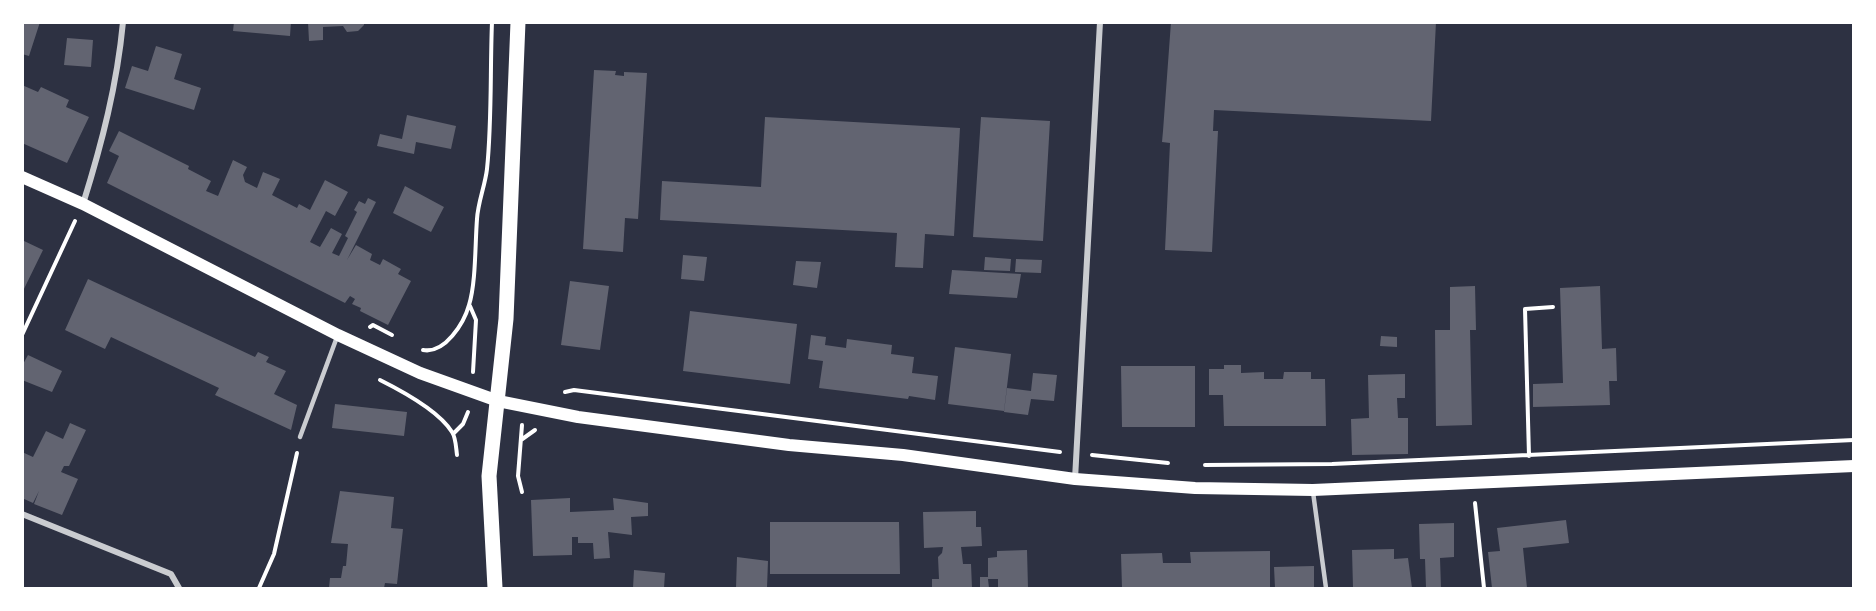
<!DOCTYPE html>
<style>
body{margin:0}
#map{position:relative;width:1876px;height:611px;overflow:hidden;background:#2d3142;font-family:Arial,sans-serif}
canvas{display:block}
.frame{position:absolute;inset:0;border:24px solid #fff;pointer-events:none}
</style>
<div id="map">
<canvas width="1876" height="611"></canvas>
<div class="frame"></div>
</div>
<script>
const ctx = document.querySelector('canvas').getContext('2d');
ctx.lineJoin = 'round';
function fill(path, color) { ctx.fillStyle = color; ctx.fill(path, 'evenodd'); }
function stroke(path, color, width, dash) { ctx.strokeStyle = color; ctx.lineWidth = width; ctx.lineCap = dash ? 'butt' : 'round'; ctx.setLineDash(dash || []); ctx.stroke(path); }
fill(new Path2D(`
 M22,22h18l-11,34 -7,-2z
 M234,22h57l-1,14 -57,-5z
 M308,22h56v3l-6,6 -11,1 -4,-6 -20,1v13l-14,1z
 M1171,22h265l-5,99 -217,-11 -1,21h5l-6,121 -47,-2 5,-107 -8,-1 1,-11z
 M67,38l26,2 -2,27 -27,-2z
 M156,46l26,8 -8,25 27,9 -7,22 -69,-22 7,-22 16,5z
 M594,70l22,1 -1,4 9,1v-4l23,1 -9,146 -13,-1 -2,34 -40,-3z
 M22,85l16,7 3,-5 28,13 -3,7 23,10 -22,46 -45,-20z
 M407,115l49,11 -5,23 -35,-7 -2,12 -37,-8 3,-12 22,5z
 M765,117l195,11 -6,108 -29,-2 -2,34 -28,-1 2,-34 -237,-13 2,-39 99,6z
 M981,117l69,4 -7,120 -70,-4z
 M119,131l70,35 -1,3 23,12 -5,10 12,5 15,-36 14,7 -4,8 2,7 12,6 6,-16 17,7 -8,16 25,13 2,-4 11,6 15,-30 23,12 -13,24 -9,-5 -16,31 10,5 11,-19 11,6 -10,19 7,3 9,-18 -3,-2 12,-24 -3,-2 5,-9 6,3 3,-6 8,4 -29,58 9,-15 16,9 -2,6 10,5 3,-6 18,10 -3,5 13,7 -23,44 -28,-14 1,-3 -9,-4 3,-5 -5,-3 -5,7 -238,-120 12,-27 -10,-5z
 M405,186l39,21 -13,25 -38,-19z
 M22,240l21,10 -21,43z
 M683,255l24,2 -3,24 -23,-2z
 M985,257l26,2 -1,12 -26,-1z
 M1016,259l26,1 -1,13 -26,-1z
 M796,261l25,1 -4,26 -24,-3z
 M952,270l69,4 -4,24 -68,-4z
 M88,279l167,78 3,-5 11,5 -3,5 20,9 -12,23 23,11 -6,25 -76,-35 4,-7 -108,-51 -6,12 -40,-19z
 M570,281l39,5 -9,64 -39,-5z
 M1475,286l1,44h-6l2,95 -36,1 -1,-96h15v-43z
 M1600,286l2,63 14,-1 1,33h-8l1,24 -77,2v-23l30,-1 -3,-95z
 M690,311l107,13 -7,60 -107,-13z
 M811,335l15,2 -1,8 21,3 1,-9 45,6 -1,9 23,3 -2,16 26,3 -3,24 -26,-4 -1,3 -89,-11 4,-27 -15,-2z
 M1381,336l16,1v10l-17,-1z
 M955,347l56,7 -7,57 -56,-7z
 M28,355l34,16 -10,21 -30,-12v-14z
 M1224,365h17v8l23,-1v7h19l1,-7h27v7h14l1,47h-102l-1,-31h-14v-26h15z
 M1121,366h74v61h-73z
 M1033,373l24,2 -3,26 -23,-2 -3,16 -24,-3 3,-24 24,3z
 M1405,374v24h-8l1,20h10v36l-56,1 -1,-36 18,-1 -1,-43z
 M335,404l72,8 -3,24 -72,-8z
 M70,423l16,7 -17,36h-5l-3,6 17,7 -16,36 -28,-11 5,-13 -6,12 -11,-5v-46l11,5 13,-26 17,8z
 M340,491l54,6 -3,31 12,1 -6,55 -12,-1 -1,5h-55l1,-10h11l2,-12h3l2,-22 -17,-1z
 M570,498v14l44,-2 -1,-12 35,5v13l-17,1 1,18 -24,-3 2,26 -16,1 -1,-16h-15v-6h-6v18l-39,1 -2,-56z
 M976,511v16h5l1,19 -21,1 2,17h8l1,24h-40v-9h7l-1,-22 4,-4 1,-6 -19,1 -1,-36z
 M1566,520l3,23 -46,5 4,40h-35l-4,-36 12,-1 -3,-23z
 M770,522h129l1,52h-130z
 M1454,523v34l-14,1 1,30h-15l-1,-29h-5l-1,-35z
 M1394,549v10l14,-1 4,30h-59l-1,-38z
 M1027,550l1,38h-30v-9h-10l1,9h-9v-11h8v-19l9,-1v-6z
 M1270,551v37h-148l-1,-34 41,-1 1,10h28l-1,-11z
 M737,557l31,4 -1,27h-31z
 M1314,566v22h-39l-1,-21z
 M634,570l31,3 -1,15h-31z`), '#626471');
stroke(new Path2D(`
 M470,306l6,14 -3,52
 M370,327l3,-2 19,10
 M22,335l53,-114
 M423,350c22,4 41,-27 46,-45 7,-22 6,-61 8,-86 1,-17 8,-33 10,-50 5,-48 3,-98 5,-147
 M380,380c22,11 59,31 72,52 4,6 4,16 5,23
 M565,392l9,-2 486,62
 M522,425l-4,51 4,16
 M453,434l10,-10 5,-12
 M521,440l14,-10
 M1092,455l76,8
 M1529,456l-4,-147 28,-2
 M1205,465l127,-1 522,-24
 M1475,503l9,85
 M259,588l15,-34 23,-101`), '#fff', 4);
stroke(new Path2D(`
 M300,437l37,-100
 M1313,492l13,96`), '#caccd0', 4.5);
stroke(new Path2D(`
 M83,204c19,-61 34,-119 40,-182
 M1075,479l25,-457
 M22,514l149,60 8,14`), '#caccd0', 6);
stroke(new Path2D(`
 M22,177l61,27 255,131 82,38 78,28 80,16 211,28 114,10 172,24 120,9 118,2 541,-24`), '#fff', 12);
stroke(new Path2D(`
 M495,588l-6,-112 17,-157 12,-297`), '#fff', 15);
</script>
